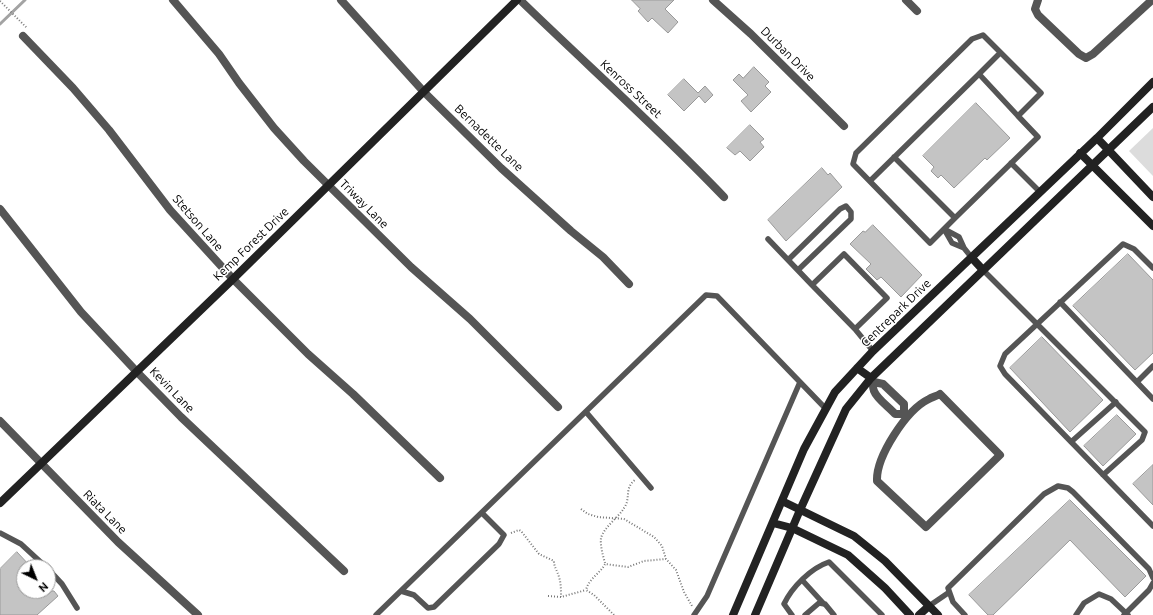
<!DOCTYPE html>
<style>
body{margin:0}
#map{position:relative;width:1153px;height:615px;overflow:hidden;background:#fff;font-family:Ubuntu,sans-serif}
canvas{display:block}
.north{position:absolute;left:16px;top:559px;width:40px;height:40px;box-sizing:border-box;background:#fff;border:1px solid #999;border-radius:50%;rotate:137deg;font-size:11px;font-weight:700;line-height:16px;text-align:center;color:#000}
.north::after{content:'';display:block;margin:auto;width:14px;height:18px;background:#000;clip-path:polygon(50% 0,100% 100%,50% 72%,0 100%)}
</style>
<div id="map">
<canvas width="1153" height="615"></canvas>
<div class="north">N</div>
</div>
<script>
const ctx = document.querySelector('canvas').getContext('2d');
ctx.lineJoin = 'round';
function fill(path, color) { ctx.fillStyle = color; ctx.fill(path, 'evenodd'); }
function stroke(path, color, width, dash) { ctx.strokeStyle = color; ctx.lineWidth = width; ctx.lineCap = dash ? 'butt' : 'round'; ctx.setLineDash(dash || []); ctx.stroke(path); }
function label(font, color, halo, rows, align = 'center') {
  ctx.font = font + ' Ubuntu,sans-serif'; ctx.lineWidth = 3; ctx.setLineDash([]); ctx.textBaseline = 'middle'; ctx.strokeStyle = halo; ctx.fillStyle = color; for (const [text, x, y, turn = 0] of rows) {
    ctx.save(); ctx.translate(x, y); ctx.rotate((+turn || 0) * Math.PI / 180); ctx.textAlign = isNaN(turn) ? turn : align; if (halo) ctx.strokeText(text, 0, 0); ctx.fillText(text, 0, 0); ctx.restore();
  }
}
fill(new Path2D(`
 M1153,128v48l-24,-25z`), '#dcdcdc');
stroke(new Path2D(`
 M0,24l25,-24`), '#a3a3a3', 3);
const building = new Path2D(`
 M632,0h42l-9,9 13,13 -10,11 -16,-15 -4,4 -10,-11 2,-2z
 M754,67l15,15 -4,4 6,6 -20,20 -10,-11 7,-6 -15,-15 6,-6 4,4z
 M684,79l14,14 7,-7 8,9 -8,8 -6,-7 -15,15 -16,-16z
 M976,103l34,35 -23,22 -2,-2 -31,30 -13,-13 -3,3 -7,-7 3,-4 -11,-11z
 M750,125l14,14 -4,3 4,5 -14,14 -10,-10 -5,4 -8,-7z
 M822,168l6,7 2,-2 12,14 -56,54 -18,-21z
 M873,225l49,50 -21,22 -20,-20 -4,3 -11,-11 5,-5 -21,-20 13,-13 2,1z
 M1128,254l25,26v73l-18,17 -62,-64z
 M1042,337l61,63 -33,32 -60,-64z
 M1117,415l19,19 -33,32 -19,-20z
 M1153,465v40l-20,-21z
 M1070,500l76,76 -21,21 -55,-57 -77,75h-5l-19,-20z
 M17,552l14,15h-7v24h30l4,5 -21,19h-37v-46z`);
fill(building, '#c4c4c4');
stroke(building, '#999', 1);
stroke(new Path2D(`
 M0,1l27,27
 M581,509l7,5 10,3 26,2 30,18 8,9 4,13 10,11 8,22 8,14
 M511,533l8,-3 2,1 18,23 15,7c0,6 3,9 5,16 2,6 2,13 2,20
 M605,563c-2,-7 -5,-18 -4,-25 3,-11 17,-20 23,-30 7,-9 0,-20 11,-28
 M548,596l13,1 25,-7
 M614,615l-20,-20 -8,-5c3,-12 14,-16 19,-26l23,3 16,-6 22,-2`), '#777', 2, [1, 2]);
stroke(new Path2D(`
 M979,74l21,-21
 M1011,163l29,29
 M870,181l109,-107 39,42 23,-23 -58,-58 -11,4 -116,114 -3,11 77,79 25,-25 -61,-61
 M955,218l83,-81 -20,-21
 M944,229l15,8 5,11 8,10
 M944,229l8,14 12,5
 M768,239l44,46 32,-31 43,44 -32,31 18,22
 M788,260l52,-51 6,-3 5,6v7l-53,51
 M1153,268l-19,-19 -11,-5 -118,110 -5,12 5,8 148,152
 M983,270l162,162 -3,8 -39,35
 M812,285l43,44
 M1060,302l93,97
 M1137,382l16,-16
 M586,412l65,76
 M1071,442l45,-40
 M0,533l21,11 25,23
 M48,569l14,15 15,24
 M803,581l21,23
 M401,591l13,4 14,13 6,-1 65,-63 5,-9 -22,-22
 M929,606l19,-13
 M376,615l330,-320 11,1 109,113
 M694,615l13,-19 93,-214
 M792,615l-8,-11c8,-17 27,-36 45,-42l53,53
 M805,615l14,-12 6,1 9,11
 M965,615l-12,-13 -5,-14 96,-94 14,-8 10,2 5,4 76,77 4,9
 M1076,615l8,-12 15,-9 12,5 17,16
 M1124,615l25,-25 4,-7`), '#555', 5.5);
stroke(new Path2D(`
 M173,0l46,54 20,29 35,45 30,33 107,106 59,52 88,88
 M341,0l83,92 77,76 70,63 32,26 26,27
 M520,0c68,66 139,129 204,197
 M713,0l38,34 93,92
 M906,0l11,11
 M1038,0l-3,9 3,6 41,39 7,4 7,-4 59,-54
 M23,36l50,52 36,42 61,80 63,69 75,75 45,40 87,84
 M0,209l81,103 56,60 44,45 163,154
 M871,378c3,5 1,8 3,13 3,8 15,16 21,23h9l3,2
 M874,382l9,2 21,20v10
 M940,394l60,61 -74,72 -49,-46c-1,-24 29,-71 52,-82 3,-2 8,-3 11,-5z
 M0,421l118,121 80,73`), '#555', 8);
stroke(new Path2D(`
 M1097,138l56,59
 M1080,153l73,73
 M972,258l11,12
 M857,368l14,10
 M782,501l72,35 31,25 53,54
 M0,503l233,-224 284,-279
 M773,523l19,5 56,27 37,33 25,27
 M733,615l71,-166 31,-57 38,-41 224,-213 56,-56
 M755,615l45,-105 46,-101 25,-31 282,-271
 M919,615l10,-9`), '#222', 8);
label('12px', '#000', '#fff', [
 ["Durban Drive",788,54,45],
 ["Kenross Street",631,89,43],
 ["Bernadette Lane",489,138,44],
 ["Triway Lane",364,204,45],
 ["Stetson Lane",198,223,49],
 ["Kemp Forest Drive",251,244,-44],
 ["Centrepark Drive",896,313,-44],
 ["Kevin Lane",172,390,46],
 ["Riata Lane",105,512,45]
]);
</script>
